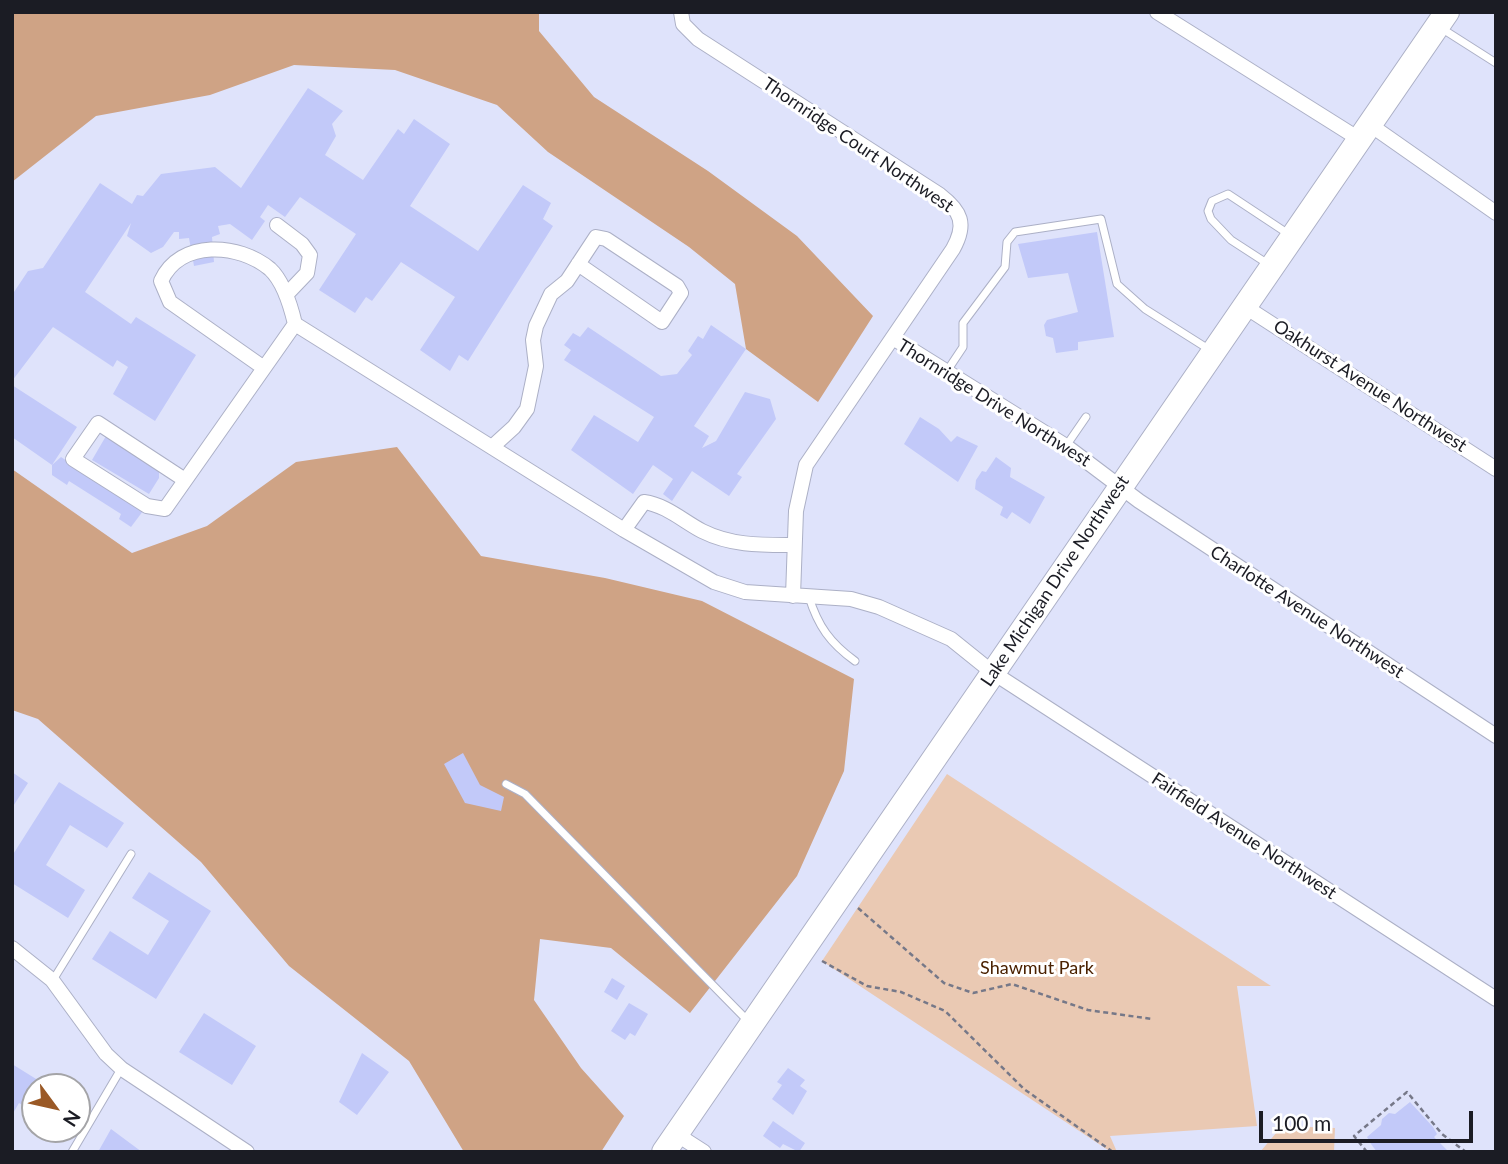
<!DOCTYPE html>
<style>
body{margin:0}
#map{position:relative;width:1508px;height:1164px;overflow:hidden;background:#dfe3fb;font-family:Lato,sans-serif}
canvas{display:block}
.frame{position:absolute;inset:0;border:14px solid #1b1c24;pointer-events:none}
.north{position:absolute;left:21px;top:1073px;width:70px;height:70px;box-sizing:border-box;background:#fff;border:2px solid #a4a4a7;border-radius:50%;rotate:123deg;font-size:19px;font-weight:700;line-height:28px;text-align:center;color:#1b1c24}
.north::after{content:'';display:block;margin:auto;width:24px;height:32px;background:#9a5926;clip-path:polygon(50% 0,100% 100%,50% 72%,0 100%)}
.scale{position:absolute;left:1259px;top:1111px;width:214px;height:32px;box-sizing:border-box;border:4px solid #1b1c24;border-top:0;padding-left:9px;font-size:21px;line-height:24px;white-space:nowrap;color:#1b1c24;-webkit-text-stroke:5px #fff;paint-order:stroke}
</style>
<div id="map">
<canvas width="1508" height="1164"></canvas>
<div class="frame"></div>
<div class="north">N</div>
<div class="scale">100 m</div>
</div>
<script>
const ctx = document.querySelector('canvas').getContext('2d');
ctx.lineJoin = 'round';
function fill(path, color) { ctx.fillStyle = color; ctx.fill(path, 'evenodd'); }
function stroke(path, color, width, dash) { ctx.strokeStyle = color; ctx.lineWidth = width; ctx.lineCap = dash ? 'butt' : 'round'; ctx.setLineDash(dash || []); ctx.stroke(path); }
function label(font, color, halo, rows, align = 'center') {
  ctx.font = font + ' Lato,sans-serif'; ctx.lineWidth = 6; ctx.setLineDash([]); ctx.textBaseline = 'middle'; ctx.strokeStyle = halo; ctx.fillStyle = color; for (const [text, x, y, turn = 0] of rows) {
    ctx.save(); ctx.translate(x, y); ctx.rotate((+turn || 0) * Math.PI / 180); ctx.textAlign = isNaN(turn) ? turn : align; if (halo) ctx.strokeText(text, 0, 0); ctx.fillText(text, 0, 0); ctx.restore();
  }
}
fill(new Path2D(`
 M947,774l324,212h-34l20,140 -147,10 7,16h-6l-289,-191z
 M1282,1126l53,2 -1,24h-74z`), '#eac9b3');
fill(new Path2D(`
 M12,12h527v19l55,66 114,74 89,65 76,80 -55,86 -72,-53 -11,-65 -46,-37 -141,-95 -51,-47 -102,-35 -101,-5 -84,30 -114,21 -84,66z
 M397,447l84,109 124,22 97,23 152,78 -10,92 -47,105 -107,137 -79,-65 -71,-9 -6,61 47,68 43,48 -23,36h-137l-55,-91 -120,-95 -88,-104 -163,-143 -26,-9v-241l120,84 75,-27 89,-64z`), '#cfa385');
fill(new Path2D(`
 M308,88l35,23 -11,13 4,12 -11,19 38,25 35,-51 6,5 10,-15 36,25 -40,62 68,45 45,-66 28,18 -8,16 10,7 -85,135 -9,-6 -9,16 -30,-21 35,-53 -54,-35 -29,39 -6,-4 -11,16 -36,-23 37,-56 -56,-37 -15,20 -17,-12 -8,12 5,4 -13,19 -22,-16 -12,2 2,8 -8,3 2,25 -20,4 -5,-28 -10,1v-7h-5l-11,15 -12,6 -24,-17 4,-13 -46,69 46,32 5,-7 60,38 -41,66 -42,-27 15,-27 -11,-7 -4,7 -60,-40 -41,54v-86l16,-24 15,-3 57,-85 32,21 5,-9 6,1 18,-22 54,-7 26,21z
 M1097,232l17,105 -36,5v8l-22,3 -3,-15 -7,-2 -2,-11 3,-5 31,-8 -10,-39 -40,5 -10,-34z
 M711,325l35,24 -52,77 15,10 -7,12 14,-7 29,-49 25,7 6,20 -39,55 5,3 -13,19 -37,-25 -20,30 -9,-7 10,-15 -20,-14 -20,29 -62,-44 23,-35 44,27 16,-25 -90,-57 7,-10 -7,-5 9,-12 7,4 8,-10 73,49 16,-2 15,-19 -4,-4 10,-15 5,3z
 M12,385l65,42 -25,38 9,-8 82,54 -12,16 -12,-8 2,-5 -52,-33 -2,4 -15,-10v-10l-40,-28z
 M920,417l19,12 12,13 6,-6 21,10 -20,36 -54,-38z
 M106,436l53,33v9l-10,16 -57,-34z
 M996,457l15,11 -1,9 35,20 -15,27 -18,-12 -5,7 -7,-4 3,-8 -28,-18 1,-9 6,-9 4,1z
 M463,753l17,32 24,12 -3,14 -36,-8 -21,-39z
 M12,772l16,11 -16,25z
 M59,782l65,41 -17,25 -37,-23 -24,40 39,25 -17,28 -56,-35v-27z
 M149,872l62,39 -55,88 -64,-40 18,-28 38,24 21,-34 -37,-23z
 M612,978l13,8 -8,14 -13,-8z
 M629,1003l19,11 -13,22 -5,-3 -5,7 -14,-9z
 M204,1013l52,33 -24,39 -53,-33z
 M362,1053l27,19 -32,43 -18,-13z
 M12,1064l37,23h-14v26l-16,-10 -7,12z
 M788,1068l17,12 -5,6 7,5 -14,24 -21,-16 10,-14 -5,-3z
 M1410,1102l23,25 4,7 -3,3 15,15h-72l-6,-8 -4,-7 14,-12 1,-6 7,-6 6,1z
 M773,1121l32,22 -6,9 -16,-8 -3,4 -17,-12z
 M111,1129l31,23h-44z`), '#c2c9f9');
const lane = new Path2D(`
 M1441,28l55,35
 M1268,264l-37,-24 -20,-21 -3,-8 4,-10 16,-7 62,41
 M947,371l16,-24v-24l42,-56 2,-25 8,-10 86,-13 16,65 28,25 65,41
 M1066,446l20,-29
 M809,597c9,29 21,46 46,64
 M506,784l19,10 222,226
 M53,980l78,-126
 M72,1152l49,-83`);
const street = new Path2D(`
 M681,12l2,12 15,15 242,156c21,16 27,29 13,54l-147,216 -10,46 -3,85
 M1157,12l202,127
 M1369,124l127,89
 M277,225l25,19 8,11 -3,18 -21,22
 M1244,306l252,163
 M893,338l173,108 73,55 357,235
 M264,368l-94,-66 -9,-21c19,-42 78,-38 109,-12 14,13 21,38 25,55l329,206 90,52 31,10 106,7 28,8 72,32 41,33 504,327
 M492,447l22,-20 13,-18 9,-43 -3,-26 3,-14 15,-32 16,-13 29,-44 10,2 71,47 4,7 -19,29 -84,-58
 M185,480l-87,-57 -25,36 74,47 18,3 130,-185
 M624,530l20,-28c22,3 39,19 58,29 30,15 60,14 92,14
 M12,948l40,32 54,74 16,15 125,83
 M676,1134l28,18`);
const highway = new Path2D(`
 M664,1152l783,-1140`);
stroke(lane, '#acb0c6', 9);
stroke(street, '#acb0c6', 16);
stroke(highway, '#acb0c6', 26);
stroke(new Path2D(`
 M858,908l86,75 29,10 39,-9 76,26 64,9
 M822,961l45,25 34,6 44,19 79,78 89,63
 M1367,1152l-13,-16 53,-44 35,42 24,18`), '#767888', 2.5, [5, 3.5]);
stroke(lane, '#fff', 7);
stroke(street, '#fff', 14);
stroke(highway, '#fff', 24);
label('18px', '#1b1c24', '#fff', [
 ["Thornridge Court Northwest",858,145,34],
 ["Oakhurst Avenue Northwest",1370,386,33],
 ["Thornridge Drive Northwest",994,403,32],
 ["Lake Michigan Drive Northwest",1055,581,-56],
 ["Charlotte Avenue Northwest",1307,612,33],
 ["Fairfield Avenue Northwest",1244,836,33]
]);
label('18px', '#4a2100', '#fff', [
 ["Shawmut Park",1037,968]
]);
</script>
